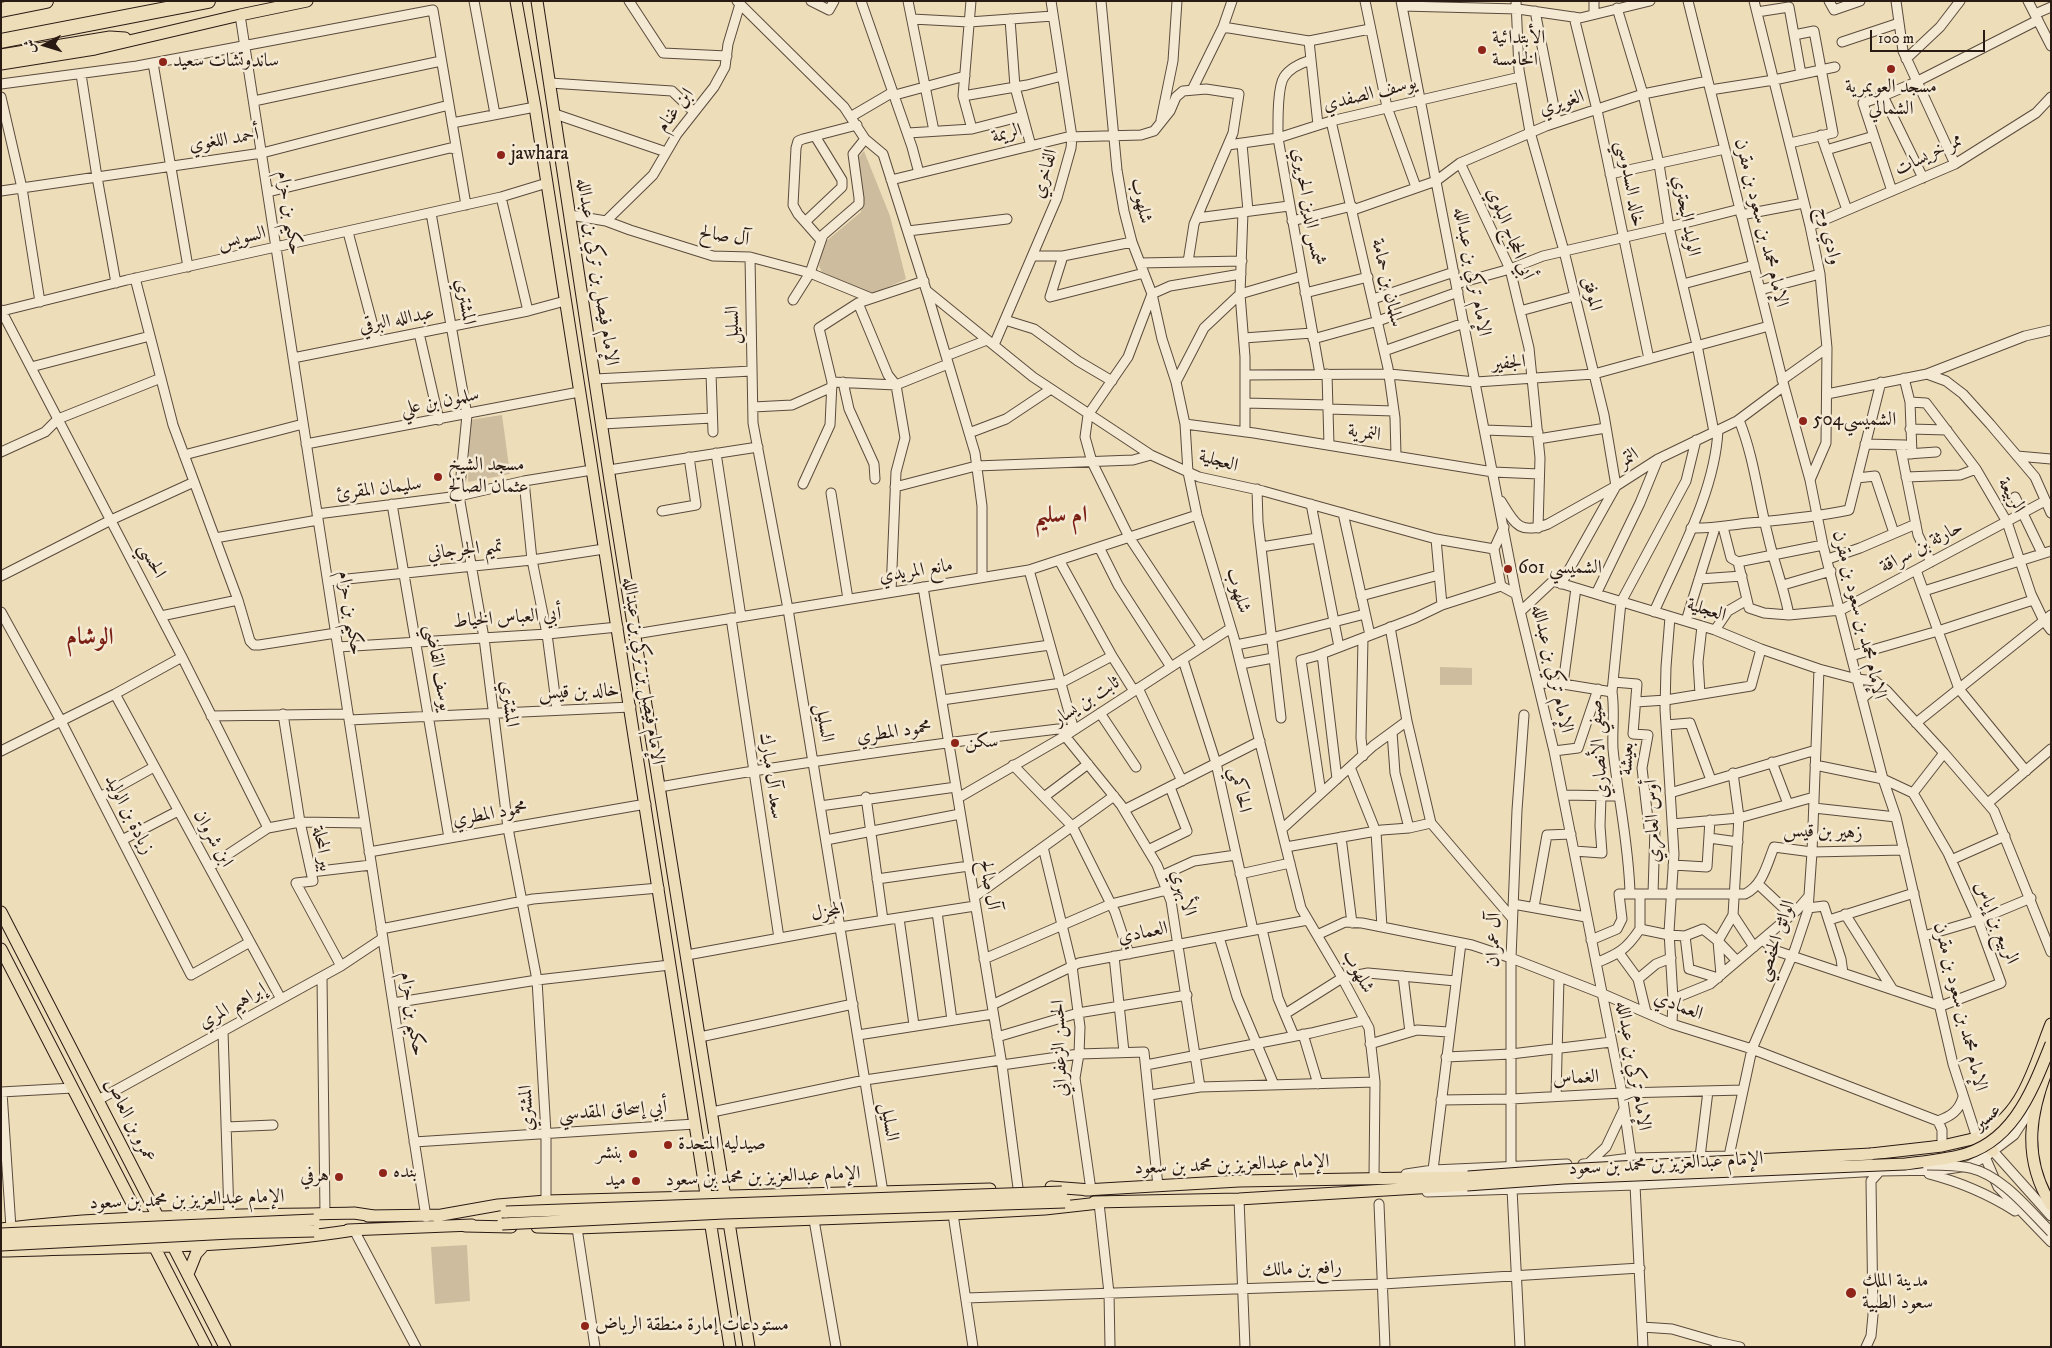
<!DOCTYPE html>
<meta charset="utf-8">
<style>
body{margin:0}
#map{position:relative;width:2052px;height:1348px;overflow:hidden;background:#eeddb9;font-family:"IM FELL DW Pica",Amiri,serif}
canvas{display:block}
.frame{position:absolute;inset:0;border:2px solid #291a14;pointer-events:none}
.north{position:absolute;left:20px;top:20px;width:50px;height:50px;-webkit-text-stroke:4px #f4e9d2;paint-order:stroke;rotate:265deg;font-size:14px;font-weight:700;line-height:20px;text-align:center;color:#291a14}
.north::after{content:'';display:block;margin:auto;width:18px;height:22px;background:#291a14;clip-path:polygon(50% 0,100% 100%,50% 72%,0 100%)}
.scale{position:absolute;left:1870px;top:30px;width:115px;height:22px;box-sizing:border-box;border:2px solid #291a14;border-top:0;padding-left:6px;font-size:15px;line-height:18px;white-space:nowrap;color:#291a14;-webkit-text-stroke:4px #f4e9d2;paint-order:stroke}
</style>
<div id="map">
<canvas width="2052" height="1348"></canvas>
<div class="frame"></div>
<div class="north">ش</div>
<div class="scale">100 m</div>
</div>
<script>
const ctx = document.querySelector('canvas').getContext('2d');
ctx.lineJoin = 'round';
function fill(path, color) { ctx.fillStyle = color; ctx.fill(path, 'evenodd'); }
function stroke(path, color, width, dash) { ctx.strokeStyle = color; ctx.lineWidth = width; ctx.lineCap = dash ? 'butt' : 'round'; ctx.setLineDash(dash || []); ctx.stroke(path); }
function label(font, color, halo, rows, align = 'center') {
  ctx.font = font + ' "IM FELL DW Pica",Amiri,serif'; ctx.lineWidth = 5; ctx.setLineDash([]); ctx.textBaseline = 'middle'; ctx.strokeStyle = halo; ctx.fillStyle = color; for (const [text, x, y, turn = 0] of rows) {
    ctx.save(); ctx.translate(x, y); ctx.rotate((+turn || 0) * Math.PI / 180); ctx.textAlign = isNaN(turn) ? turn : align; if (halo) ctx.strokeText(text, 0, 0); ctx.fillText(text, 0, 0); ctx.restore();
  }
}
fill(new Path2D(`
 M864,151l26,65 16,63 -33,15 -51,-22 -3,-6 5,-23 37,-31 2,-13 -6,-40z
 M502,415l8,59 -42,8 1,-62z
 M1440,667l32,1v17h-32z
 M467,1245l3,56 -35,3 -4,-57z`), '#cdbc9d');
const minor = new Path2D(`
 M474,1l21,113
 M629,1l34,52 64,3
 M737,1l107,106 21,32 18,15 46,145 46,154 7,53v71
 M811,1l18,9 5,-9
 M861,1l51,146 7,26
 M908,1l26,130
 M971,1l-8,95 9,33
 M1101,1l16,169 7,41 8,31 20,52 10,45 14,43 9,42 3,48 9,43 37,123 67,270 39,66 29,54 6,54 -1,95h6
 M1365,1l22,106 29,80
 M1401,1l115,593 38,157 68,342 13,92 8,162
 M1516,1l3,69 11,62 34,119 40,164 12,71 -55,98
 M1594,1v13
 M1688,1l96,385 26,94 13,65 28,111 32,123 13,38 57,247 24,74 21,49 53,55
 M1754,1l56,225 10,48 7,74 -1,95 -16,37
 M1829,1l5,9 26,-9
 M1896,1l7,50 52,113
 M2028,1l23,45
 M1402,6l116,3 62,9 70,-17
 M1617,8l26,86 16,70 10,63 28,118 17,87
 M1535,11l22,111
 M1757,12l32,-5 12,67
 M2035,14l16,-7
 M240,15l186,1202
 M1574,17l23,93 52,249
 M912,19l57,3 84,-6
 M1010,19l5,68 16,59
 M1223,27l86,14 61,-12
 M1309,41l9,84
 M1842,42l57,-19
 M1906,59l34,-32 20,-26
 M1311,60c-10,3 -21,8 -27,17 -7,11 -6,47 -6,61l42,236
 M153,63l35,204
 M81,74l16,103 19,106
 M550,83l122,8 22,21
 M1,84l136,-18 296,-56 33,195
 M1192,90l31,-63 9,-26
 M1710,90l64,-10 61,-13
 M895,95l70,-19
 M963,96l64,-11 35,-9
 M1883,96l-20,7 29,88
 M1,97l21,91 18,114
 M254,101l187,-40
 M555,114l111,38
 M852,116l41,-24
 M1161,120l12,-59 4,-60
 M1331,121l57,247 7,50 1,37
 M452,123l83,-16
 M908,133l64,-4 51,-13
 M1821,135l26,75
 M1790,143l43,-10 -19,-102 -20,4
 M1242,144l6,67
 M1228,145l50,-7 53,-17 189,-44
 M1826,150l48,-14
 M1460,163l50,106 19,79 11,110 -2,70
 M1610,174l115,-25
 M1923,178l-40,-82 33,-14 122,-62
 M891,180l176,-43 74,-2 13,-4 16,-20 6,-14 7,-6 23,-2 33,5 -6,39 -39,91 -6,38
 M1,191l261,-38 187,-48
 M268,192l182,-44 6,1
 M501,197l27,114
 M1353,210l83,-29 24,-18 86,-37 97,-32 65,-13
 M1243,212l-3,82 5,63v75
 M431,213l36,202 -8,81 25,142 24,190 29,152 9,153v68
 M570,215l36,6 24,9 83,26 37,1 60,16 61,25
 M1741,215l63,-12
 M1197,218l92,-12
 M606,221l47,-46 24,-41 37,-47 11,-20 3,-23 12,-40
 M1292,221l60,-15
 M805,222l37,-35v-7l-27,-44
 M1810,226l145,-62 81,-51 15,-16
 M908,231l99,-12
 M348,232l29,109
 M820,239l-22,-25 -5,-9 3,-57 2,-7 5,-2 54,-14
 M1033,256h30l69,-14
 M1063,256l-13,41 94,-24
 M750,257l3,166 35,186 95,583
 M1140,263l102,-2
 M135,278l38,147 65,175 12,41 4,4h5l77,-12
 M1456,284l54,-15 33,-13 126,-29 71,-18
 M1683,284l71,-19
 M1760,290l60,-16
 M927,291l106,86 118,78 48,22 64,14 173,48 58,10 7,37 15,8
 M1305,293l63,-16
 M1373,299l81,-27
 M793,300l17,-27 13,-38 36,-31v-6l-6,-44 12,-15
 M858,303l30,72 8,10 9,53 -9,34 -5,120
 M1,310l181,347 86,171
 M2,311l125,-31 374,-83 46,-14
 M1520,311l55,-15
 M1005,320l29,9 44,32 34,20
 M419,333l20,87
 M1244,338l68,-5
 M1313,339l65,-18 80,-29
 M994,345l63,-147 14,-50 1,-11 -21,-136
 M1384,351l80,-28
 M946,356l41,-16
 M293,358l235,-47 37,-10
 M31,367l119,-31
 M711,373l2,59
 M1327,374l2,71
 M1927,374l19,7 17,13 27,30 45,53 16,36
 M1245,375l144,-1 87,8 118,-8 175,-48
 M1904,378l6,24 2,52
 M595,379l157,-8
 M1782,380l45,-32
 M832,382l64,3 52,-21
 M843,382l6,27 25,55 1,15
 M1176,382l28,-54 36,-34 62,-18
 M1827,394l100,-20 98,-38 26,-6
 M1910,402l16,1 50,66 31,53 24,72 13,27 7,9
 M1245,403l83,2
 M753,407l39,-2 40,-18
 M1328,409l66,2
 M1739,420c15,37 19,77 29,116 6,27 16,52 21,79
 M602,424l110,-6
 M1185,424l69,9 239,39 46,2
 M1910,429l37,1
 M1485,430l53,2
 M969,433l37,-14 45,-30
 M1538,439l68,-11
 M306,444l273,-52
 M1865,444l40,1
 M1900,445l18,90 13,27
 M1,452l44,-20 13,-13 103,-41
 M716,453l25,164
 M1907,454l29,-2
 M184,455l119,-31
 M2017,456l34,3
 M609,470l149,-23
 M1906,477l54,-2 16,-6
 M1857,478l18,-2 19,57
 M524,481l8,79 15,74 10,76
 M803,484l27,-59 2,-43 -13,-54 39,-25 66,-22
 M895,487l81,-21 157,-6 18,-5
 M1257,489l1,33 23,196
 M831,493l17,106
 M2015,497l27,56
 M1501,501c14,23 18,34 47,23l68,-38 42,-27 79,-38 47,-35
 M392,504l57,334
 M1311,504l28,143
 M662,511l34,-6 -7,-48
 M1343,513l27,122
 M317,514l142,-18 65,-15 68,-11
 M1723,527l8,31 7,4 11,46 15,5 25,2 52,-5 204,-109
 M1691,528c20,1 38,-3 58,-5 34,-3 67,-6 100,-13l32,-128
 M215,538l103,-18
 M1436,539l6,66
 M1099,547l19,38 53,82
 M1261,547l56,-9
 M1494,549l10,-22
 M1828,559l32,-11 56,-24
 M1059,560l53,96 22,35
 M1738,562l85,-17
 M1916,570l43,119 67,82
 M1,576l110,-56 83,-38
 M1699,579l43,-3
 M328,581l204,-21 72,-11
 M1783,585l48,-14
 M923,587l79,478 16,123
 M1924,591l127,-40
 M1596,594l44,-91 18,-44
 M1361,596l78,-21
 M1521,611l32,-30 162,49 46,19 58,20 38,10 18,2 12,10 57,62 50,58 57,141
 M1,612l60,109 130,254 59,-33
 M1654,612c25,-57 61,-120 64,-182
 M161,616l77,-16
 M1670,617l-4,50 -1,42 9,145 -5,78 4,67 -1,25
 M731,618l48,320
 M1686,621l29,-93
 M1390,627l17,94 24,102 81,95
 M1715,630l13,-19 19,-11
 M635,634l394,-64 168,-55
 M1236,645l35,-7 94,-24
 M338,647l209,-13 71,-7
 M1202,647l-73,-110 -37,-75 -7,-25 3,-22 40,-58 24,-63 18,-8 71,-12
 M1322,654l15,125
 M1851,656l87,-25 95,-31
 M1183,660l33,103 37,167
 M935,661l115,-16
 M1241,664l32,-6
 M1613,682l24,2 -4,50 15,1 -6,33 7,60h6l-2,66
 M1538,683l25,1 49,8
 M1563,684l13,-96
 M1138,688l44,93
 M115,694l166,305
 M1700,694l-2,-32 4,-36
 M1862,699c8,-9 13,-10 25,-8
 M942,700l119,-17 51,-27
 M1636,702l30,-2 85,-14 10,-37
 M1100,713l36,54
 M283,714l17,108 13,59 -17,2 45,83
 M211,716l137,-2
 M349,720l282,-13
 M1916,723l135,-108
 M1666,725l24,-2 21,57
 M1392,732l3,41 14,55
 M1065,736l56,69 36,60 14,36 29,186
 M1,751l114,-57 67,-37
 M1554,751l24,-3 20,-59
 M1363,756l-2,-18 2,-100
 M1772,762l16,42
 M1013,765l59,61 43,86 14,42
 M1350,767l26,65 6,95
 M1733,773l6,44 -6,98 21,32
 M660,787c132,-24 265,-42 398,-58l16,1 -45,-160
 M1321,793l-20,-133 15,-4 99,-38 27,-13 59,-19
 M1670,793l146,-43
 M1913,793l31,-40
 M1563,795l56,1
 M100,797l54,-30
 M866,797l17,123
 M1044,797l44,-33
 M958,798l107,-62 166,-108
 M1988,803l63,-54
 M820,806l136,-19
 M1814,808l82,9
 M1124,810l136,-69
 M1672,824l67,-6 75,-21
 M1282,829l91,-83 34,-25
 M1341,837l11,86
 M1709,838l29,4
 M122,840l56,-29
 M826,840l134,-26
 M1043,847l29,119 8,61 -1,27 -4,24 16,112
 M1286,847l96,-17 27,-2 22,-5
 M1148,850l39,-19 -17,-44
 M1574,851l28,2 -2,-27 1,-30
 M369,852l277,-48
 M1951,860l54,-24
 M1673,865l34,2 3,-47
 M209,867l59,-39 32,-6 65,1
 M311,872l60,-7
 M1240,874l50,-11
 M1161,876l33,-15 42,-6
 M877,879l92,-13
 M1758,884l33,31
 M1630,894c-1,-49 -12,-96 -17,-145 -1,-19 2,-38 -1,-57l9,-90 65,-121 10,-41
 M1640,894v35
 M974,897l140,-101
 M1513,904l73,13
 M1534,907l13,-72 24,-1
 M1808,908l16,-2 17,53 2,14
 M937,912l15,108
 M1845,914l48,76
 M899,918l15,107
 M1829,920l85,-27
 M381,929l152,-30 126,-11
 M1262,929l16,69 16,38
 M1317,935l28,-13 17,1 110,22 39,13 92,36 69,30 80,25 186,72
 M1685,936l4,33 29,9
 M1924,936l54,-16 53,-22
 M1219,937l18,60 37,88
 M1591,940l26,-11 5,-10 -3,-25h126c18,-9 22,-30 29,-47l38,5 92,-2
 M1763,940l11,10 167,56 60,-23 -23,-63 -30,-67 -35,-60 -30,-14 -68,-14
 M1619,953l19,26 8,33
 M687,955l153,-28 135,-21
 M1114,956l10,96
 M984,959l127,-55 56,-14
 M1596,963c22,-9 30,-13 44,-34l29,6 16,1 18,-7 15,12 19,20
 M1721,975l-3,-34 15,-26
 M1403,976l7,56
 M322,977l3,237
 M1638,979l18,-15 15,-6
 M1673,999l37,-15 87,-74 12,-14
 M393,1003l144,-23 133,-15
 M992,1005l87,-42 229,-43
 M1285,1014l57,-36 26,-5 88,8
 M223,1031l6,184
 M1303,1034l15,50
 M858,1035l135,-21
 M700,1037l153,-33
 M997,1037l81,-24 109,-18
 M1370,1044l47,-14 32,2
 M1446,1057l65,-3 100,-12
 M1002,1065l77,-11 65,-2 14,134
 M1146,1065l165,-32 54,-13
 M1,1092l72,-4
 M2,1092l9,136
 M1150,1095l50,-8 175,-5
 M1556,1096l3,-118
 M98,1100l243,-134 42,-28
 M1441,1100l70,-1 111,-6 121,-3
 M712,1112l153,-32 136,-20
 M1938,1121c13,-5 21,-10 25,-24
 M226,1127l47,-2
 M414,1142l281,-18
 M1935,1146h7v-16l-4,-9
 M1993,1151l58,65
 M1729,1156l23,-107 43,-100 13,-39 4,-58 7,-183
 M1700,1157l8,-66
 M1589,1163l17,-16 17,-36
 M1583,1164l48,-6 99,-2
 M1511,1167v-209l6,-148 7,-95
 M1433,1170l28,-227
 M1406,1174l27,-4 134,-6
 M1929,1174c31,8 59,20 86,37
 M1512,1189l8,158
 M1427,1192l208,-7 245,-14 61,-1 27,-4 17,-9 29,-22 19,-29
 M1239,1199l6,148
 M1099,1203l10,90 1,54
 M1379,1204l6,143
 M953,1214l20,133
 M814,1220l22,127
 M577,1228l18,119
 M354,1230l62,117
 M966,1298l417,-14 257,-16
 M1642,1327l30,2 45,13
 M1716,1347l1,-5 23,5
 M1866,1347l5,-11 2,-21 -2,-134 9,-10`);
const major = new Path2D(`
 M516,1l19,106 195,1240
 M537,1l74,486 138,860
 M1,55l109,-18 15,1
 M1,64l94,-15 145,-34 67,-14
 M1,912l224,435
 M1,949l205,398
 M2051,1060c-21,50 -30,96 0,145
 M1977,1138c47,-23 56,-69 74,-114
 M1871,1154l71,-8 35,-8 16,13
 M1051,1187l40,3
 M1085,1190l154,-9 229,-4
 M1094,1202l145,-3 228,-14
 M368,1216l74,-1
 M436,1216l62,-11 48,-4 444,-12
 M465,1226l46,1
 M537,1227l40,1 376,-14 92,-5 54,-6
 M1,1229c117,-15 236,-13 353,-16l20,3
 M348,1230l124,-5
 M1,1251c116,-4 239,-3 353,-21
 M188,1274l8,-20 10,-11`);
const highway = new Path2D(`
 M1,10l45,-9
 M1,41l207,-40`);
stroke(minor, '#5a4b3d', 11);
stroke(major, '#291a14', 13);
stroke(highway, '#291a14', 16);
stroke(minor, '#f4e9d2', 9);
stroke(major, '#eeddb9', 11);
stroke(highway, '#eeddb9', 14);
const minorBridge = new Path2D(`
 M1927,1165c14,0 29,0 43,3 33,8 58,41 81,64`);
const majorBridge = new Path2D(`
 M1468,1177l95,-7 308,-16
 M1467,1185l97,-7 341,-14c17,-2 35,-4 53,-8 55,-12 74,-65 93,-112
 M506,1212l556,-20
 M502,1224l222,-11 341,-11
 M1,1234l313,-14
 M1,1245l230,-12 83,-2`);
stroke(minorBridge, '#5a4b3d', 11, []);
stroke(majorBridge, '#291a14', 13, []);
stroke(minorBridge, '#f4e9d2', 9);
stroke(majorBridge, '#eeddb9', 11);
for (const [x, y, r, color] of [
 [1482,50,5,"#8f2418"],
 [163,62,5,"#8f2418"],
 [1891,69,5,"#8f2418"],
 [501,155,5,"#8f2418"],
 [1803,421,5,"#8f2418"],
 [438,477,5,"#8f2418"],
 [1508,569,5,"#8f2418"],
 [955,743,5,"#8f2418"],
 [668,1145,5,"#8f2418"],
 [633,1154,5,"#8f2418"],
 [383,1173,5,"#8f2418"],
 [339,1177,5,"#8f2418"],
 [636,1181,5,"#8f2418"],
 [1851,1293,6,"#8f2418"],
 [585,1326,5,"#8f2418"]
]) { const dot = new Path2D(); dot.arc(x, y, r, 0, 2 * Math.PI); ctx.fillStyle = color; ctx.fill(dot); stroke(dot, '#f4e9d2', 2); }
label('19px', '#291a14', '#f4e9d2', [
 ["الأبتدائية",1492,39],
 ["الخامسة",1492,61],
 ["ساندوتشات سعيد",173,62],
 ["مسجد العويمرية",1891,88,"center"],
 ["الشمالي",1891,110,"center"],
 ["jawhara",511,155],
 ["الشميسي504",1813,421],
 ["مسجد الشيخ",448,466],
 ["عثمان الصالح",448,488],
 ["الشميسي 601",1518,569],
 ["سكن",965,743],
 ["صيدليه المتحدة",678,1145],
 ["بنشر",623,1154,"right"],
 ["بنده",393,1173],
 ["هرفي",329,1177,"right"],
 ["ميد",626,1181,"right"],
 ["مدينة الملك",1862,1282],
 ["سعود الطبية",1862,1304],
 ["مستودعات إمارة منطقة الرياض",595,1326]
], 'left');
label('19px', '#291a14', '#f4e9d2', [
 ["يوسف الصفدي",1370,95,-14],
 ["الغويري",1562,104,-18],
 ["ابن غنام",676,111,-53],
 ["الريمة",1007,135,-14],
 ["أحمد اللغوي",224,141,-9],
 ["ممر خريسات",1929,156,-26],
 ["الفاخري",1046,174,-74],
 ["خالد السدوسي",1629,184,79],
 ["شلهوب",1140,201,78],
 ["شمس الدين الحريري",1307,207,80],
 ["حكيم بن حزام",288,213,81],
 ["الوليد البحتري",1685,216,79],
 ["الإمام محمد بن سعود بن مقرن",1760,223,76],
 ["أبي الحجاج البلوي",1509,234,68],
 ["وادي وج",1828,236,78],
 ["آل صالح",724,237,9],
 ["السويس",242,239,-13],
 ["الإمام فيصل بن تركي بن عبدالله",596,272,81],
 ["الإمام تركي بن عبدالله",1471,272,79],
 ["سلمان بن حمامة",1386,283,77],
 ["الموفق",1591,294,77],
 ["المشتري",464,302,80],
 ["عبدالله البرقي",397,321,-11],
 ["السليل",734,325,-91],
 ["الجفير",1509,364,-4],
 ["سلمون بن علي",440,403,-11],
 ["النمرية",1364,434,9],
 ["التمر",1629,459,-32],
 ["العجلية",1218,462,16],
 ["سليمان المقرئ",379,490,-7],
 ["الربيعة",2010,496,62],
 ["حارثة بن سراقة",1922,548,-28],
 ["تميم الجرجاني",465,551,-6],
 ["الحسي",151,561,62],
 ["مانع المريدي",916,572,-9],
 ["شلهوب",1237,591,73],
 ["العجلية",1706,611,18],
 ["حكيم بن حزام",349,613,81],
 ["الإمام محمد بن سعود بن مقرن",1858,615,76],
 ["أبي العباس الخياط",507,619,-4],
 ["يوسف القاضي",437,668,80],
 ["الإمام تركي بن عبدالله",1551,669,77],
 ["الإمام فيصل بن تركي بن عبدالله",642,671,81],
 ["خالد بن قيس",579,693,-2],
 ["ثابت بن يسار",1087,702,-33],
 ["المشتري",508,704,83],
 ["السليل",823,723,81],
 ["محمود المطري",894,733,-8],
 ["صيفي الأنصاري",1600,749,-94],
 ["بعيشة",1628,759,-88],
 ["سعد آل مبارك",770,776,82],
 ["الحاكمي",1239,790,78],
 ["زيادة بن الوليد",128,815,63],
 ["محمود المطري",490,815,-10],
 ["أوس العامري",1654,821,-92],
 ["زهير بن قيس",1823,833,2],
 ["ابن شروان",212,839,61],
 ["بير المحلة",321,849,81],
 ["آل صالح",988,885,81],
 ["الأبهري",1182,893,73],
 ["المجزل",828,913,-10],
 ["الربيع بن إياس",1995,923,68],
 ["العمادي",1143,934,-11],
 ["آل عمران",1495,940,-88],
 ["الواثق الحفصي",1777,941,-71],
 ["شلهوب",1357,972,61],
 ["إبراهيم المري",233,1007,-29],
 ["العمادي",1678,1007,21],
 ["الإمام محمد بن سعود بن مقرن",1959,1007,76],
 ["حكيم بن حزام",411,1014,81],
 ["الحسن الزعفراني",1061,1048,-92],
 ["الإمام تركي بن عبدالله",1632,1066,80],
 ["الغماس",1576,1079,-3],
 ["المشتري",528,1108,-93],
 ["أبي إسحاق المقدسي",613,1112,-4],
 ["عسير",1988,1118,-41],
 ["عمرو بن العاص",129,1121,63],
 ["السليل",888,1122,81],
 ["الإمام عبدالعزيز بن محمد بن سعود",1666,1165,-3],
 ["الإمام عبدالعزيز بن محمد بن سعود",1232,1166,-2],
 ["الإمام عبدالعزيز بن محمد بن سعود",763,1178,-2],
 ["الإمام عبدالعزيز بن محمد بن سعود",187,1201,-2],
 ["رافع بن مالك",1302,1270,-2]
]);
label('bold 24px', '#7a1f14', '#f4e9d2', [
 ["ام سليم",1061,517],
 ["الوشام",90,639]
]);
</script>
